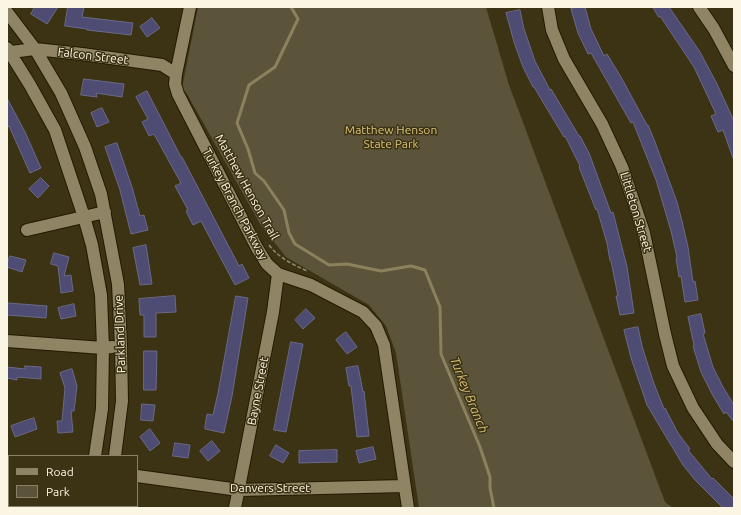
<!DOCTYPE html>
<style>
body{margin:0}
#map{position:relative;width:741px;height:515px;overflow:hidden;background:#3c3314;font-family:Ubuntu,sans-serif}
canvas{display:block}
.frame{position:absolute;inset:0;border:8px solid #fbf5e3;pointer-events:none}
.legend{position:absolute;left:8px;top:455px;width:130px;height:52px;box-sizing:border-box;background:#3c3314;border:1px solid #888167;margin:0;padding:5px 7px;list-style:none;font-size:12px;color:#fbf5e3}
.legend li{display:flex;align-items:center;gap:8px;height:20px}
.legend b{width:20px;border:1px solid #888167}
</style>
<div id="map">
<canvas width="741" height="515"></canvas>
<div class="frame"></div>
<ul class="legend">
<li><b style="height:5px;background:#8f8463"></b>Road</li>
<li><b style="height:11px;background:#5b533a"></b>Park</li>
</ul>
</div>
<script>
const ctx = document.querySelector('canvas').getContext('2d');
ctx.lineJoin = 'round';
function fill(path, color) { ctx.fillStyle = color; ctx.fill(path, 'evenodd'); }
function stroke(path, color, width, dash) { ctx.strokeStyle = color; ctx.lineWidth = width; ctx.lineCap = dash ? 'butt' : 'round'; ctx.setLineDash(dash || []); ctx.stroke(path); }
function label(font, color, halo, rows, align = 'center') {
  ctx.font = font + ' Ubuntu,sans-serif'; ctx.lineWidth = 3; ctx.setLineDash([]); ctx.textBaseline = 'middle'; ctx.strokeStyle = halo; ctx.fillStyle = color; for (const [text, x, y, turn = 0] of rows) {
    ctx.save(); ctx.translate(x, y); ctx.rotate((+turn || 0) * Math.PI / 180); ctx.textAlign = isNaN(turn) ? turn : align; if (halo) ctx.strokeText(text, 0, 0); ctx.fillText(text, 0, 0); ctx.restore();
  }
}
fill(new Path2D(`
 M198,7h288l23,78 156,417 8,6h-254l-23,-155 -10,-27 -17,-21 -83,-48 -26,-33 -73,-130 -5,-6z`), '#5b533a');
stroke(new Path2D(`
 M291,7l7,12 -23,48 -26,18 -12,38 11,26 7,24 9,8 20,29 5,23 6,11 34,21 18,-1 34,7 30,-5 14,4 15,37 1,47 39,93 10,30v11l4,20`), '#8c815d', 3);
const building = new Path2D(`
 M35,7h23l-11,17 -16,-10z
 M68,7h16l-2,10 51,6 -2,12 -44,-5v-1l-22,-3z
 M579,7h6l6,22 13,27 3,-2 14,23 26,48h1l7,17 22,60 5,19 6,26 5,35 2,-1 3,19 -13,2 -4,-26 -2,1 -3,-19 1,-1 -6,-26 -15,-51 -23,-58 -2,1 -40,-70 -3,1 -10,-21 -7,-24z
 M653,7h16l31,45 17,32 17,37v37h-1l-10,-28 -5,2 -7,-16 5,-2 -22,-47 -34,-51 -1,1z
 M520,10l4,19 11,32 15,29 1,-1 28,47h1l9,17 22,60 2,-1 14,55 7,46 -14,2 -4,-19h2l-7,-35h-1l-3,-18 -10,-34 -1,1 -17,-43 1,-1 -15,-30 -1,1 -30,-50h-1l-10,-20 -9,-25 -8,-29z
 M152,18l8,10 -13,9 -7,-10z
 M84,79l40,5 -2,13 -26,-4 1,4 -16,-2z
 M147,91l34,66h1l57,109 3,-2 7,14 -14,7 -34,-64 -8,4 -7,-14 2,-1 -13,-24 6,-3 -27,-49 -5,2 -7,-14 6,-3 -12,-22z
 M7,98l18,34 16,36 -11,5 -21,-47 -2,1z
 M102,108l7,14 -12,5 -6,-14z
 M117,143l15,44 8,29 4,-1 4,15 -17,4 -11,-44 -15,-43z
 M41,178l8,8 -11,12 -9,-9z
 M146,245l6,39 -12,1 -7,-37z
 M54,253l15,4 -5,19 7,-1 2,16 -12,2 -3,-27 -7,-2z
 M10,256l16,4 -4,12 -15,-5z
 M175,296l1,16 -20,1v24h-12v-22h-4l-1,-16z
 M236,296l12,2 -16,98 -8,37 -19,-4v-3l2,-12 6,1 5,-22z
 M8,303l39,3 -1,12 -39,-3z
 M74,304l2,12 -15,3 -3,-11z
 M306,309l9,9 -12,11 -8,-9z
 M701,314l4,19 -2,1 10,33 10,20 11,18v17l-8,-10 -2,2 -12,-20 -11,-22 -8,-26 1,-1 -6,-28z
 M638,327l4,19 11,35 11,28 1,-1 13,25 12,16 -2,1 24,29 1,-1 21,21v9h-11l-28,-28 -12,-15 -36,-60 -16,-47 -7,-28z
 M346,332l11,15 -10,7 -11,-14z
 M291,342l12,2 -17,88 -12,-2z
 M144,351h13l-1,39h-12z
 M25,366l16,1v12l-24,-2v3l-10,-2v-11l18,2z
 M358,366l5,26 1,-1 5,45 -12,1 -6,-51h-2l-3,-18z
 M72,369l5,17 -3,25h-3l2,21 -15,1 -1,-12h5l3,-33 -5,-15z
 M142,404l13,1 -2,16 -12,-1z
 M34,418l3,11 -22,8 -4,-11z
 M150,429l10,14 -10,8 -10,-14z
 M212,441l8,10 -12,10 -8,-10z
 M175,443l15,2 -2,13 -15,-2z
 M276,445l13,8 -6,10 -13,-7z
 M373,447l3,12 -17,4 -3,-12z
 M337,450v12l-38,1v-12z`);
fill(building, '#4e4c73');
stroke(building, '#6a6a88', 1);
const minor = new Path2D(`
 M190,7l-14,67 -1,10 3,10 79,154 10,16 11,10 33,11 52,27 13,14 8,19 24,163
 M548,7l4,23 12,29 38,65 20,43 22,66 21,101 8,32 20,42 24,36 17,18
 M699,7l15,22 20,37
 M7,12l28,37 26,44 24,54 16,47 17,90 3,62 1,55 -7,55
 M7,48l23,37 25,45 29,87 8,28 9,50 2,53 -1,61 -7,47
 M7,54l4,-2 24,-3 47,5 80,11 14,9
 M27,230l78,-18
 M7,341l96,7 9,-1
 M137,476l102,14 165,-4
 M86,508v-2
 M105,508l1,-2
 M235,508l38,-196 5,-38`);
stroke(minor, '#231a00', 14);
stroke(new Path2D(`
 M269,245c10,13 23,19 38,26`), '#8e876d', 1.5, [4, 2]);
stroke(minor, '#8f8463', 12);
label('12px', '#fbf5e3', '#3c3314', [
 ["Falcon Street",93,56,7],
 ["Matthew Henson Trail",247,187,61],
 ["Turkey Branch Parkway",235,204,62],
 ["Littleton Street",636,212,73],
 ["Parkland Drive",120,334,-92],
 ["Bayne Street",258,391,-79],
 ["Danvers Street",270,488]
]);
label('12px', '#d7c07a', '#3c3314', [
 ["Matthew Henson",391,130],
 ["State Park",391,144]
]);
label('italic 13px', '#d6bf79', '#3c3314', [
 ["Turkey Branch",469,395,68]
]);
</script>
